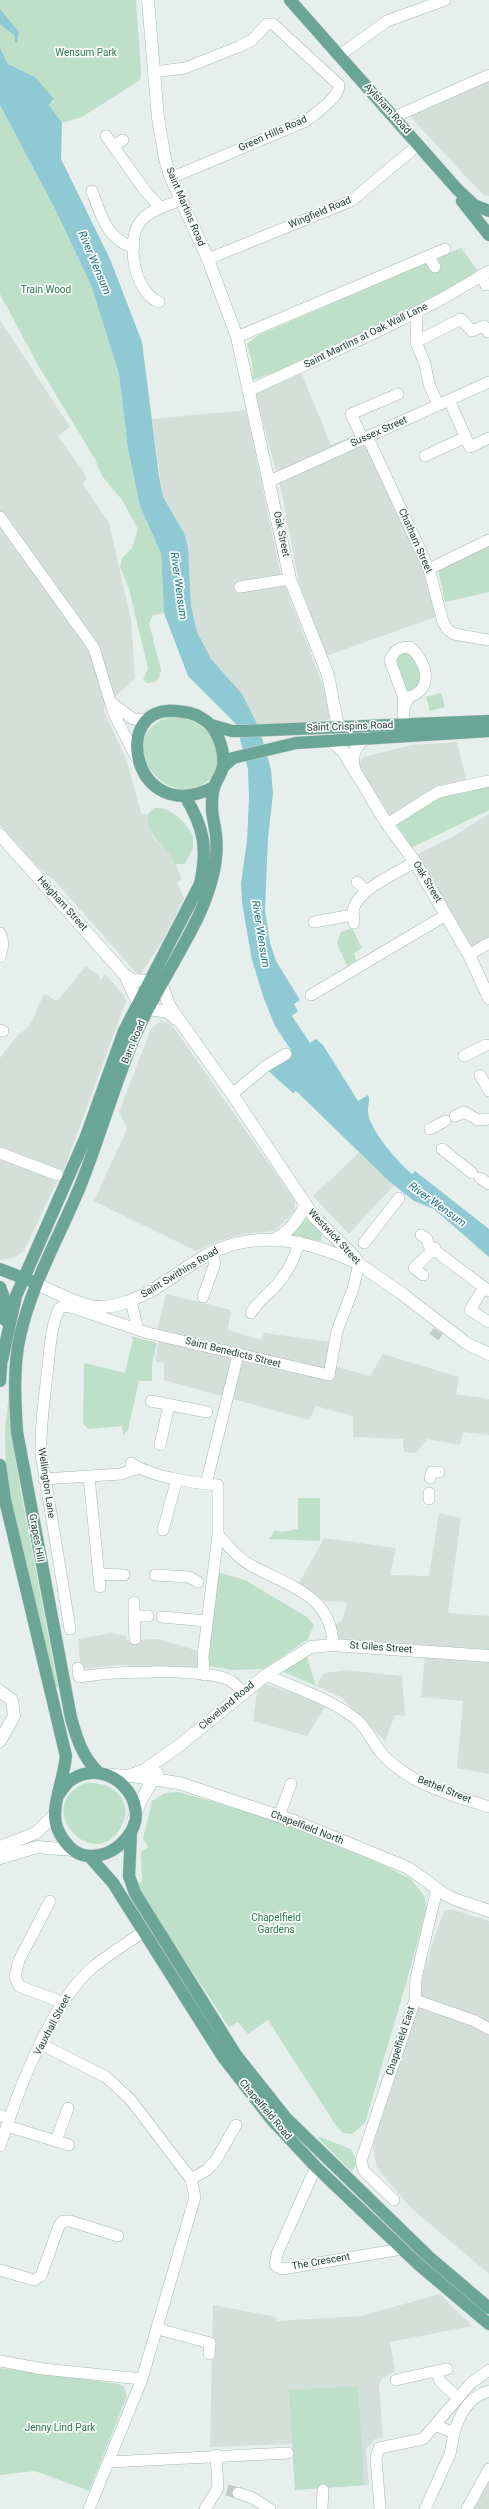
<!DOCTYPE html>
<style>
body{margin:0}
canvas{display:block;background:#e6efeb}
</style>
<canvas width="489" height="2509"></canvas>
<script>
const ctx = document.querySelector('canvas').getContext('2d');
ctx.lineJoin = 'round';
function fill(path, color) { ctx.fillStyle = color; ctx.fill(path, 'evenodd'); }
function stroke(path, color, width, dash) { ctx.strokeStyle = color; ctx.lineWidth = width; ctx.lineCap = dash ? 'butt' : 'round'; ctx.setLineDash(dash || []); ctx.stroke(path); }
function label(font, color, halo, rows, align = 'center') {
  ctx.font = font + ' Roboto,sans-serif'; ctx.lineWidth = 3.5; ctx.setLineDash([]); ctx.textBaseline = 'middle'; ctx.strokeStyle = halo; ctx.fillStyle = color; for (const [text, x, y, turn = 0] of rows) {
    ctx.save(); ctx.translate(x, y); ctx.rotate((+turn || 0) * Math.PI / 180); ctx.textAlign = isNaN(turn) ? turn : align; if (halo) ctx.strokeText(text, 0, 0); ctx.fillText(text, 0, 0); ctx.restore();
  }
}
fill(new Path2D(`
 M489,77v119l-6,-1 -77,-83z
 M0,320l70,107 -12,9 27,38 2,5 -5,4 27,40 22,96 4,59 -32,31 24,52 14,52 6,2 6,23 19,17 10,25 -5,2 7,17 -24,46 -21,31 -84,-95 -20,-17 -35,-39z
 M300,370l31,75 39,-16 26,77 27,61 15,49 -112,40 -27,-73 -17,-89 -27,-103z
 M246,410l35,165 43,113 6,30 -11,7 -60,3 -48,-69 -14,-27 -6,-27 -3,-58 -4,-14 -21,-36 -11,-78z
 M457,742l11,46 20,-3 1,2v23l-76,37 1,5 -56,-85 5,-10 49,-12z
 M489,814v125l-18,11 -55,-95 38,-19z
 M86,966l14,11v4l5,-7 19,21 2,6 -63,171 -63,-25v-89l15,-20 15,-13 14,-31 13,7z
 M161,1021l11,4 123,176v10l-20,20 -32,3 -22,6 -25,11 -102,-50 33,-72 -8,-17 32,-83z
 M360,1152l34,33 -45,49 -36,-38z
 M0,1158l58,21 -34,72 -10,7 -14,2z
 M166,1294l65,16 -3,20 33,10 3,-7 67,9 -4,22 43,12 13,-22 76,23 -3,17 33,5v36l-26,-3 -3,13 -33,-6 -11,14 -12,-1 -1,-13 -50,-2v-21l-37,-10 -7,14 -145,-40v-17l-9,-2 4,-20 -1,-15z
 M439,1513l22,5 -13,95 41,3v158l-32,-6 6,-67 -42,-4 4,-42 -89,-7 -4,-20 10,-8 5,-18 -22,-1 -27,-16 26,-47 72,10 -6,27 39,1z
 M111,1633l15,3 1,4 31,-1 44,13 -2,16 -83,-3 -36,4 -3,-30z
 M346,1670l56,6 3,40 -10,-1 -10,26 -44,-44 -25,-11 8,-13z
 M265,1684l47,16 13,7 -18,29 -54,-15 4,-29z
 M451,1909l38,12v353l-79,-67 -33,-39 -4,-22 60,-204 11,-31z
 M440,2294l32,32 -82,16 5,29 -13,8 -3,6 4,53 -8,1 -9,10 3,36 -74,5 -3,-46 -82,3 3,-142 63,12 1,4 84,-5z
 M489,2478v31h-17z`), '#d4dfda');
fill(new Path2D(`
 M0,0h136l5,72 -1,8 -58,37 -20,6 -13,-18 5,-4 -19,-24 -27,-13 -8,-16z
 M0,105l55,104 36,76 28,89 9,75 12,57 21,47 3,60 -11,2 -4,8 12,47 -2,8 -4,4 -8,1 -4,-3 5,-12 -19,-79 -9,-22 2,-9 10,-10 6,-19 -16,-29 -20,-24 -7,-17 -56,-92 -39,-73z
 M461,248l18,24 -30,21 -149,70 -47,17 -1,-17 -5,-19 10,-8z
 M489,544v48l-44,10 -7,-33z
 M405,649l11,7 7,28 -15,8 -6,-4 -7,-32z
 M441,693l4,14 -15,4 -4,-14z
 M173,716c25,2 56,24 43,53 -2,5 -3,9 -8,12 -44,34 -101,-48 -35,-65z
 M489,787v23l-77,37 -15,-24 42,-26z
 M154,808c16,-2 32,14 39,28v12l-8,16h-10c-9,-22 -25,-20 -28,-49z
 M352,928l10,20 -8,5 2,8 -9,5 -10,-23 4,-11z
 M308,1217l14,14 -1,10 -32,-5z
 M131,1336l26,7 -5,21v17h-13l-11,49 -5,6 -1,-10 -34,3 -5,-6 1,-60 41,10 8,-34z
 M11,1377v47l8,58 39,205 -3,1 -49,-211 -1,-48z
 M298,1498h22v43l-51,-2 6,-9 6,2 17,-3z
 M217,1572l28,8 62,37 7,8 -7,15 -44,29 -31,1 -24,-4 -3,-13z
 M307,1657l9,29 -34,-15z
 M86,1783c25,-2 50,17 35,44 -26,49 -92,-21 -35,-44z
 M179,1792l94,27 103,43 34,16 15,19 1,13 -16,60 -45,153 -13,11 -9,-1 -8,-9 -67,-104 -20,14 -10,-12 -9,5 -73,-110 -17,-30 -1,-4 4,-1 -1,-30 7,-5 -5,-8 9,-38 13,-8z
 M320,2137l31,12 6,13 -5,10 -34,-34z
 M0,2368l120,16 4,3 3,9 -38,95 -54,-20 -35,4z
 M358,2386l6,99 -69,5 -6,-100z`), '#bfe0c8');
fill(new Path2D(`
 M0,9l19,23 -2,11 -2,-1v-6l-15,-12z
 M0,48l8,16 27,13 19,22 -5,6 13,18 -1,36 49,100 32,83 17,134 4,21 21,36 4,14 3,58 6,27 14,27 31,35 17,34 12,41 2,25 -5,44 -3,72 5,33 6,18 24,39 -6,4 4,7 -6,5 18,27 6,-4 7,6 35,56 10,-6c3,7 -1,10 0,17 1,17 31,52 44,62l3,-3 74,58v28l-55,-48 -20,-8 -25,-20 -93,-90 -3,2 -29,-26 27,-17 -16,-24 -12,-30 -11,-36 -10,-57 -1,-20 6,-42 2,-42 -1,-30 -6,-23 -6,-22 -48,-48 -24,-63 -3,-60 -21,-47 -12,-57 -9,-75 -28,-89 -36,-76 -55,-104z`), '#8ec9d4');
stroke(new Path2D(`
 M434,1337l4,-6
 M227,2490l11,3`), '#bfccc8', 11, [11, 5.5]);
const street = new Path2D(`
 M340,55l47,-34 58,-21
 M154,72l31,-4 53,-21 14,-7 15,-16h6l66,61c1,12 -24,29 -33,36l-135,57
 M394,117l95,-42
 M106,136l40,56 15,16
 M113,146l10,-6
 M92,191c8,22 16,51 42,56
 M429,257l6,10
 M208,259l143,-58 67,-56
 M481,276l5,9
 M159,302c-24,-9 -34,-59 -19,-80 9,-12 28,-17 41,-22
 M237,337l208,-88
 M416,342l1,-26
 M248,391c82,-38 165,-72 241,-120
 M449,400l21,47 19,-9
 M438,405l-9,-21 -4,-20 -9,-22 45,-23 11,12 12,-5 4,6
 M368,438l61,131 14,53 5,8 6,4 35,6
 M363,440l-12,-26 47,-20
 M425,456l41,-19
 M270,481l219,-99
 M0,517l94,131 20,66 22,43
 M429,569l60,-29
 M240,587l50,-8
 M112,703l21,16 14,1
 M404,707l5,-10c26,-8 17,-36 1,-50 -11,0 -15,3 -20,13l13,36 1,29
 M387,824l51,-32 51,-11
 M357,882l9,9
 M314,922l39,-7
 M354,923c0,-5 -2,-11 0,-16 7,-19 44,-35 61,-45
 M0,933l3,11 -3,13
 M469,955l20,-12
 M311,995l135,-80
 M0,1030l3,1
 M464,1056l22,-11
 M480,1075l9,16
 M232,1094l34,-28 20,-12
 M455,1116l9,-4 14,8 11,-1
 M430,1129l15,-8
 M442,1149l30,24
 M0,1153l58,22
 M480,1178l9,6
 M421,1235l6,4 2,7 60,45
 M364,1243l35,-45
 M423,1275l-9,-7 21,-20
 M484,1287l-14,23 19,12
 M203,1297l12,-34 -3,-10
 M131,1301l7,29
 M251,1313c9,-15 22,-22 31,-35 8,-10 14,-24 17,-36
 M151,1401l56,11
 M160,1445l9,-40
 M131,1463c20,14 63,20 87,22v50l-15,121 1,19
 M89,1477l11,110
 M430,1478l2,-6h7
 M44,1479l77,-5 17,-6
 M206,1484l32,-129
 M429,1499v-6
 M163,1530l14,-51
 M218,1535c10,10 18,22 31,29 35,21 83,29 84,81
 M98,1574l26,1
 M155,1575l34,2 9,5
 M134,1602v14h14
 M134,1616l1,23
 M162,1617l45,4
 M70,1629l-29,-176c-1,-29 4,-58 7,-87 2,-18 3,-40 11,-57l4,-3 8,1 77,26 181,42 8,-44 16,-42 6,-25
 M78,1668l1,9c33,-6 114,-8 145,1 8,2 15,9 20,15
 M266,1675c31,14 63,23 90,44 12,10 17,25 27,36 27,29 70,41 106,52
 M279,1816l12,-32
 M50,1901l-31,59 -4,17 4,9 45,17
 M415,2000l60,21 14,8
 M41,2044l65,33 24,22 61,80 4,18 -53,182 -53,130
 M0,2115l9,4
 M7,2126l62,19
 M56,2141l12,-33
 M0,2146c17,-52 50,-141 91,-177 16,-14 35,-25 52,-37
 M316,2167l-39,87 -2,11 7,4 120,-20
 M191,2179l16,-9 9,-10 20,-35
 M394,2200l-30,-29 -3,-10 54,-161 1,-22 21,-89
 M0,2270l34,10 7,-4 18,-50 4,-5h7l48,15
 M158,2329l52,14 -1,11
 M0,2361l43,8 99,10
 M436,2371l11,-2
 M396,2380l40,-9 4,10 18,17
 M435,2425l19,8c6,-19 14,-36 35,-42
 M109,2462l179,-9
 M238,2493l15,5 17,11
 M205,2509l13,-21 -2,-33
 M322,2509l1,-19
 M380,2509l-4,-51 3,-10 44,-9 48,-56 18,-13
 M425,2509l25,-55 4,-21
 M467,2509l22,-40`);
const secondary = new Path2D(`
 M148,0l10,118 7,41 6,19 37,81 29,78 53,242 38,96 10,52
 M331,740l12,11 44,73 28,38 54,93 20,43
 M354,768c-3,-14 1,-22 13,-31
 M0,835l124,139 8,6 18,1
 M125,975l13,28
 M162,985l7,20 10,15 53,74 82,123 40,39 5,8 42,29 65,50 23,11
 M149,1009l19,3 8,7
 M275,1239c14,-7 24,-20 30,-34
 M37,1284c18,8 35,18 54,22 20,4 40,-5 58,-14 19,-11 37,-25 56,-36 50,-28 103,-16 152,7
 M0,1691l12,9 2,16 -14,25
 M111,1775l18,1 17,-7 34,-24 86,-70 45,-28 22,-2 156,11
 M132,1776l47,7 115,38 112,46c16,9 28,22 44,30 12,6 27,9 39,14
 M134,1818l7,-18 16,-27
 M0,1847l36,-14 19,-19
 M0,1858l37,-11 36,3`);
const primary = new Path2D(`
 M290,0l167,189 17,16 15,6
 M462,201l27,34
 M211,725l21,6h13l244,-10
 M223,767l10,-9 63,-15 193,-12
 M0,1269l31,12
 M0,1287l6,17 -1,16
 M2,1360l14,-64 69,-157 39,-108 76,-147c8,-36 4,-56 -15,-88
 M0,1381l2,-29
 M0,1465l5,35 61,256c-2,20 -10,38 -11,57 -1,18 15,43 35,43 16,0 29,-8 38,-20 26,-32 -18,-82 -57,-56 -5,3 -9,10 -12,14
 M98,1772c-16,-16 -21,-33 -27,-54l-54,-286c-2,-32 -4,-65 3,-96 12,-54 41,-102 61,-152 19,-48 33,-98 53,-146 18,-42 45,-81 65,-123 11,-25 20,-52 17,-80 -1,-9 -4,-18 -4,-28 0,-6 0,-14 2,-19 2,-8 8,-14 9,-22 2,-16 -6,-39 -20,-47 -8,-6 -17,-7 -27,-8 -67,-7 -43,118 38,76
 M131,1832l-2,44 6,17 101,162 50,63 143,139 60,51
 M89,1856l24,27 110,174 49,63 44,47 102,97 71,60`);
stroke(street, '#a8b8b2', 12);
stroke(secondary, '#a4bbb3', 13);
stroke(primary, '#c2cac8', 13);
stroke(street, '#fff', 11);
stroke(secondary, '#fff', 12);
stroke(primary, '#6aa596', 12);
label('10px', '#2d7a4b', '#f7fbf9', [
 ["Wensum Park",86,53],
 ["Train Wood",46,290],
 ["Chapelfield",276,1918],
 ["Gardens",276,1930],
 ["Jenny Lind Park",60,2428]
]);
label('10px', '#24423a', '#f7fbf9', [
 ["Aylsham Road",387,109,48],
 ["Green Hills Road",273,134,-24],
 ["Saint Martins Road",185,207,67],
 ["Wingfield Road",320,213,-23],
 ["Saint Martins at Oak Wall Lane",366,336,-26],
 ["Sussex Street",379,432,-24],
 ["Oak Street",281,534,78],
 ["Chatham Street",415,541,66],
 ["Saint Crispins Road",350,727,-2],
 ["Oak Street",427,882,59],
 ["Heigham Street",62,904,48],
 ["Barn Road",134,1042,-67],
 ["Westwick Street",334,1237,47],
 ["Saint Swithins Road",180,1273,-31],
 ["Saint Benedicts Street",233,1353,14],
 ["Wellington Lane",46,1483,82],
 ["Grapes Hill",36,1538,80],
 ["St Giles Street",381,1648,4],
 ["Cleveland Road",227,1706,-40],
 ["Bethel Street",444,1790,22],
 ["Chapelfield North",307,1828,21],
 ["Vauxhall Street",53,2025,-62],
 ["Chapelfield East",401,2041,-72],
 ["Chapelfield Road",265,2110,50],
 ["The Crescent",321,2262,-10]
]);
label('italic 11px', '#1c6f80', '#f7fbf9', [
 ["River Wensum",94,263,67],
 ["River Wensum",178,586,82],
 ["River Wensum",260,934,81],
 ["River Wensum",437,1205,36]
]);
</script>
